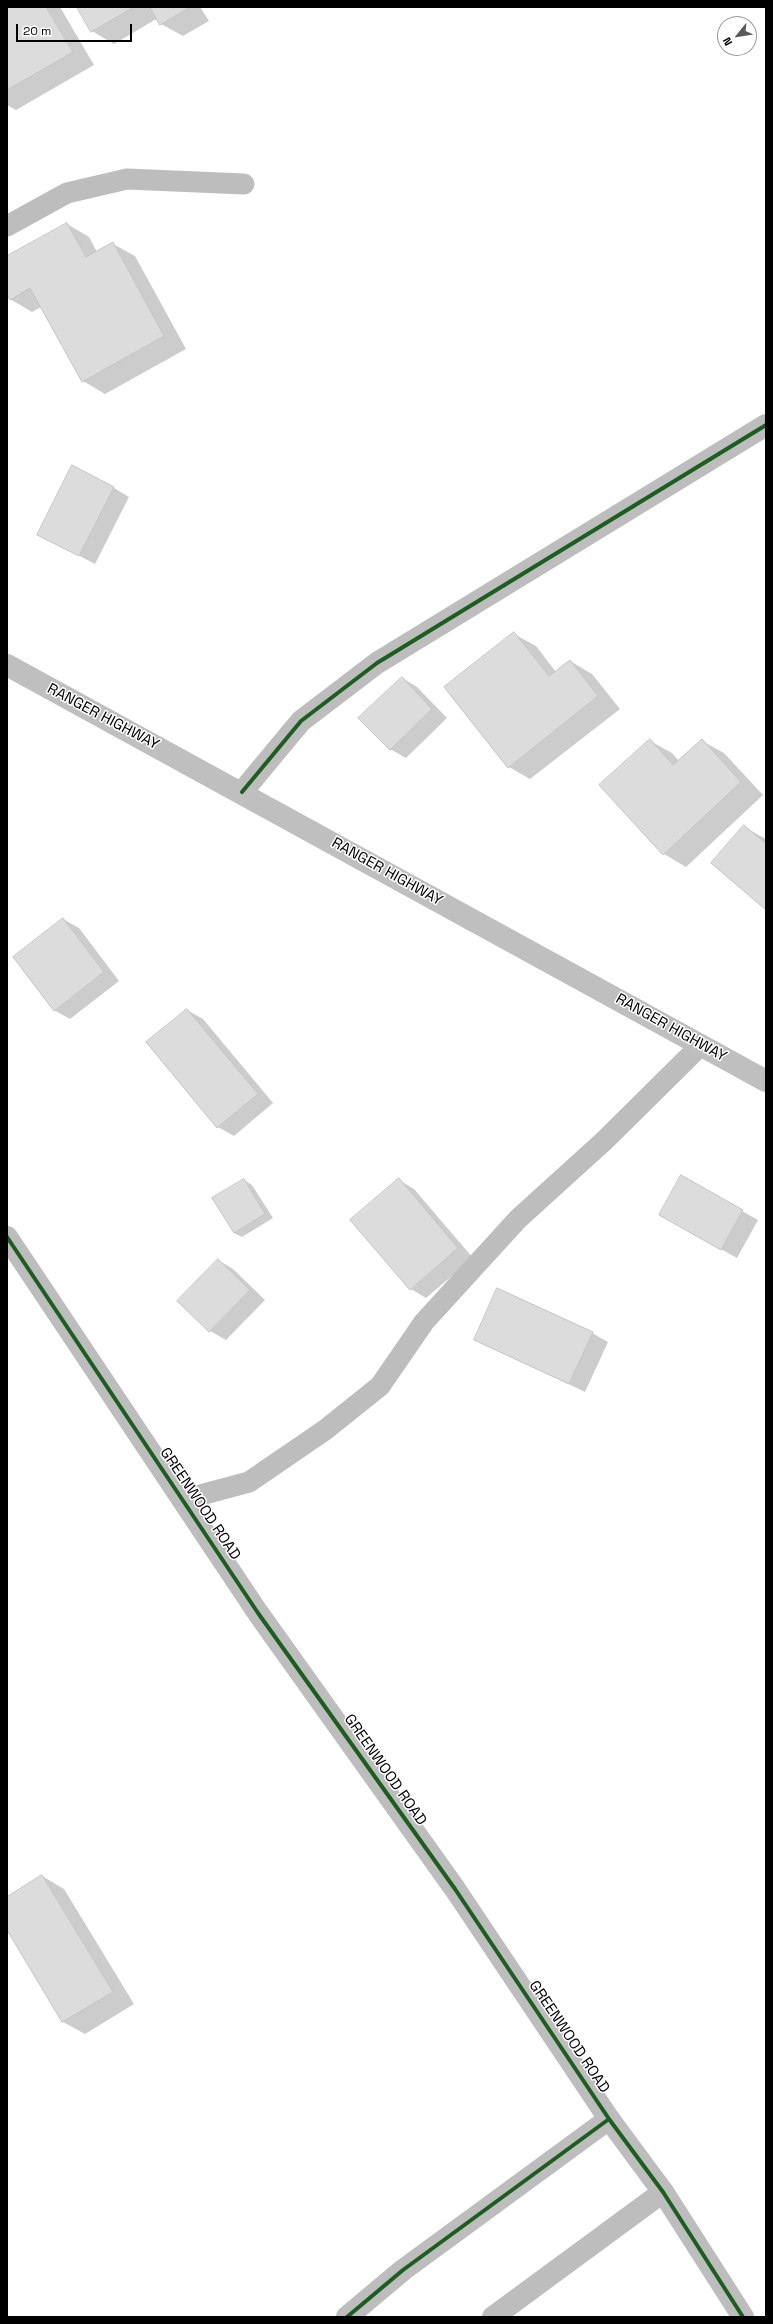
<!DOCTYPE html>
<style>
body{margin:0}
#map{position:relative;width:773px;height:2324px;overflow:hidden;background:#fff;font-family:"Space Grotesk",sans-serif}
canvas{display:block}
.frame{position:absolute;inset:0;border:8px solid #000;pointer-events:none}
.north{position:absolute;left:717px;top:16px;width:40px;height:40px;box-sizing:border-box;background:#fff;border:1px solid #999;border-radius:50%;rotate:240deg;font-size:11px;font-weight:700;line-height:16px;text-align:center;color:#000}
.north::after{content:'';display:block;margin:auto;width:14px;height:18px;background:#595959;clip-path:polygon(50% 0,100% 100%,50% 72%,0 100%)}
.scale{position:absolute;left:16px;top:24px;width:116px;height:18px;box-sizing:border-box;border:2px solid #000;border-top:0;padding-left:5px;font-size:12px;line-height:14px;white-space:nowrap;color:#000;-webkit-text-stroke:3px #fff;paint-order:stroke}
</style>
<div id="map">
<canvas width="773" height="2324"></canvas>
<div class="frame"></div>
<div class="north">N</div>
<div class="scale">20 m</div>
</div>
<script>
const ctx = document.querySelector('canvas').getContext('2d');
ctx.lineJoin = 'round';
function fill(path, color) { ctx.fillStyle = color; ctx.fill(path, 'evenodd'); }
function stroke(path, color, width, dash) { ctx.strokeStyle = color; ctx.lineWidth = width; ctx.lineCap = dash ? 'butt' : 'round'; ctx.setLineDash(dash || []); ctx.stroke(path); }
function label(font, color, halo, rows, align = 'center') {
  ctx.font = font + ' "Space Grotesk",sans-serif'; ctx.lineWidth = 3; ctx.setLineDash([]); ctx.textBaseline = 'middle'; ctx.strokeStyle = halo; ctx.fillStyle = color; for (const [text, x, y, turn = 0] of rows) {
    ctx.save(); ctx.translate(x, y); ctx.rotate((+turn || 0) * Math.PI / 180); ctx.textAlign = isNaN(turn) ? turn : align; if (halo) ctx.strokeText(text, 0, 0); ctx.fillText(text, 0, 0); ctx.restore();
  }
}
fill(new Path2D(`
 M7,7h53l34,58 -78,45 -9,-5z
 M78,7h122l9,14 -26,15 -22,-12 -3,-6 -44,26 -22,-13z
 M67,224l22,13 8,15 16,-8 22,12 51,93 -81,45 -22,-13 -42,-74 -9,5 -22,-13 -3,-6v-36z
 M114,488l15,9 -34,67 -57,-30z
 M514,634l22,12 20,26 14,-11 22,13 28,35 -90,70 -21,-12z
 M402,678l15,9 30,31 -41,40 -16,-9z
 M650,741l22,12 7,8 23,-20 22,12 39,42 -77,72 -22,-13z
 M744,827l22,12v70z
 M63,919l16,9 40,53 -49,38 -16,-9z
 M187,1010l16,9 70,84 -39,33 -16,-9 -70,-84z
 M681,1177l77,43 -21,38 -61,-34z
 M244,1180l8,5 21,33 -31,19 -8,-4z
 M399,1180l15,9 59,69 -47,40 -15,-9z
 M218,1260l15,9 32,31 -39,40 -16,-9 -32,-30z
 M592,1333l16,9 -23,50 -110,-53z
 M42,1876l22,13 70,115 -49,30 -22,-12 -56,-94v-30z`), '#0003');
const building = new Path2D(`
 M7,7h39l27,45 -66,38z
 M77,7h57l-43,25z
 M150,7h36l1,2 -27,16z
 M67,223l19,34 27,-15 51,94 -82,46 -52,-94 -20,12 -3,-5v-39z
 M72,465l42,22 -35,69 -42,-21z
 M514,632l35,44 21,-16 28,36 -90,72 -64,-81z
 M402,677l30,32 -42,41 -32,-32z
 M650,739l23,26 29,-26 39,43 -78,73 -64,-70z
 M744,825l22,19v66l-55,-47z
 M63,918l41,54 -50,39 -41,-54z
 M187,1009l71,85 -41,34 -71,-86z
 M681,1175l62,35 -22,40 -62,-35z
 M399,1178l59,70 -48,42 -60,-70z
 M244,1179l21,35 -31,19 -22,-35z
 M218,1259l32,31 -41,42 -32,-31z
 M497,1288l96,44 -24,52 -95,-44z
 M42,1875l71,117 -51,30 -55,-92v-33z`);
fill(building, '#dcdcdc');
stroke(building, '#c4c4c4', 1);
stroke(new Path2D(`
 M7,226l60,-33 60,-14 117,5
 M182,1500l67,-18 76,-52 55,-44 44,-64 94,-103 86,-78 97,-96`), '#bdbdbd', 21);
stroke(new Path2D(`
 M242,792l59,-71 76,-58 389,-238
 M347,2317l56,-47 206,-151
 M493,2317l170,-125`), '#bdbdbd', 22);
stroke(new Path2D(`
 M7,1237l251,376 197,276 154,230 54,73 80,125`), '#bdbdbd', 22);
stroke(new Path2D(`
 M7,665l759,416`), '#bfbfbf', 22);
stroke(new Path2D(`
 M242,792l59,-71 76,-58 389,-238
 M7,1237l251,376 197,276 154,230 54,73 80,125
 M347,2317l56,-47 206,-151`), '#1b5e20', 4);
label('15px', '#000', '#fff', [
 ["RANGER HIGHWAY",103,717,28],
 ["RANGER HIGHWAY",387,872,29],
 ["RANGER HIGHWAY",671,1028,29],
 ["GREENWOOD ROAD",200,1504,56],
 ["GREENWOOD ROAD",385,1770,55],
 ["GREENWOOD ROAD",569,2037,56]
]);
</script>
